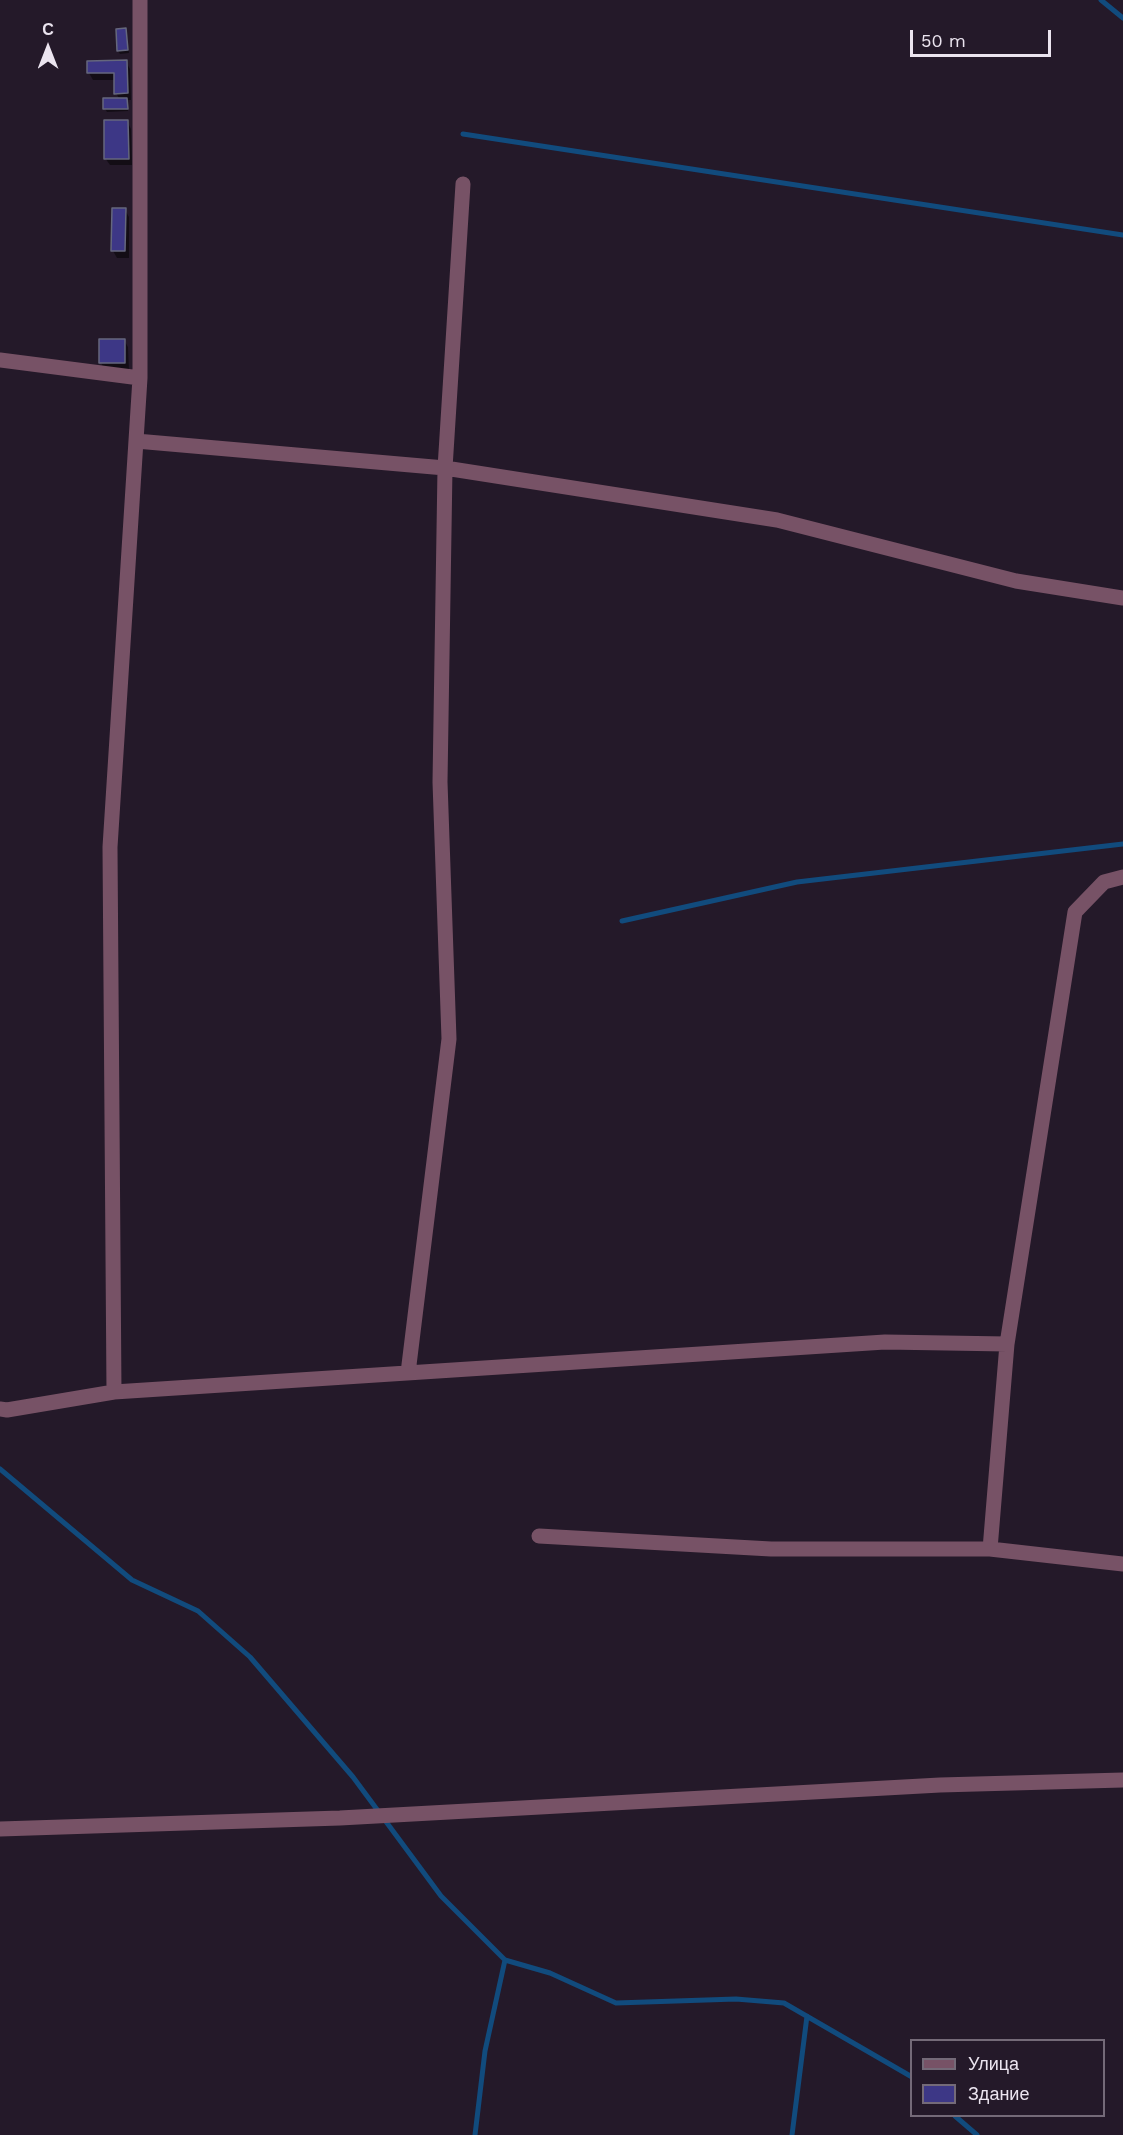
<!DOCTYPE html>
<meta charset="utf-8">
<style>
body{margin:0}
#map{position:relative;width:1123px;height:2135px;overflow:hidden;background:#241929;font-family:"Work Sans",sans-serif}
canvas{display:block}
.legend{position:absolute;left:910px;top:2039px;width:195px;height:78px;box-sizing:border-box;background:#241929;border:2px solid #746a78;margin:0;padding:8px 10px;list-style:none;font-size:18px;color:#ebe4ef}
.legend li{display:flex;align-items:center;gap:12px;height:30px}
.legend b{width:30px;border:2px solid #746a78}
.north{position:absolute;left:18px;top:18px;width:60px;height:60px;-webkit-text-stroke:4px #241929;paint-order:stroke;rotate:0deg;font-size:16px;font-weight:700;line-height:24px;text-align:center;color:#ebe4ef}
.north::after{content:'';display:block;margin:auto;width:21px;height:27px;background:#ebe4ef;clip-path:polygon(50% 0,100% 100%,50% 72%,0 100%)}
.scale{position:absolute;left:910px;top:30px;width:141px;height:27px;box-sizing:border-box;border:3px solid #ebe4ef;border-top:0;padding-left:8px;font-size:18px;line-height:21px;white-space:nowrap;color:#ebe4ef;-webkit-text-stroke:4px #241929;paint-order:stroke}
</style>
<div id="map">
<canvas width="1123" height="2135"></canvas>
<ul class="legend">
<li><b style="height:8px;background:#775266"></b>Улица</li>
<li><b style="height:16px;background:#3d3786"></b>Здание</li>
</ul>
<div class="north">С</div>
<div class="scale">50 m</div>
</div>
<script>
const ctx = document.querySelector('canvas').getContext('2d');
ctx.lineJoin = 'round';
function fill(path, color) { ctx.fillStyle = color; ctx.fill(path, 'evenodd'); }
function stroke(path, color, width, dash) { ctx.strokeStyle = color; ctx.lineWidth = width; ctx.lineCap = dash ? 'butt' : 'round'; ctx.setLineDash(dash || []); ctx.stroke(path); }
fill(new Path2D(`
 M126,29l3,24 -9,1 -2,-3z
 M126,62l4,7 1,31h-4l1,11 -21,1 -2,-3 15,-9 -4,-7v-13h-23l-4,-7 -1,-10z
 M127,121l4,8 1,36h-22l-5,-7z
 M125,210l4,7v41h-12l-4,-7z
 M124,340l4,7 1,23h-24l-4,-7v-22z`), '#0007');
stroke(new Path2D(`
 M1101,0l22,18
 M463,134l660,101
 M622,921l175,-39 326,-38
 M0,1469l132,111 66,31 52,46 103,120 88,119 64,64 45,13 66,30 120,-4 48,4 128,74
 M955,2116l22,19
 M475,2135l10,-84 20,-91
 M792,2135l15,-119`), '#114b7d', 5);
const building = new Path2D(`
 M126,28l2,22 -11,1 -1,-22z
 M127,60l1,33 -14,1v-21h-27v-12z
 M103,98h24l1,11h-25z
 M104,120h24l1,39h-25z
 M112,208h14l-1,43h-14z
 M99,339h26v24h-26z`);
fill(building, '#3d3786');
stroke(building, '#65677d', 1.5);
stroke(new Path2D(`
 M0,360l140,18
 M136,441l309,27 332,52 239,61 107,17
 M408,1373l41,-334 -9,-257 5,-314 18,-284
 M114,1392l-4,-545 30,-469v-378
 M0,1409l7,1 107,-18 771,-50 122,2
 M539,1536l232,13h219l133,15
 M990,1549l17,-205 68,-432 29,-30 19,-5
 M0,1829l340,-11 600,-33 183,-5`), '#775266', 15);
</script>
